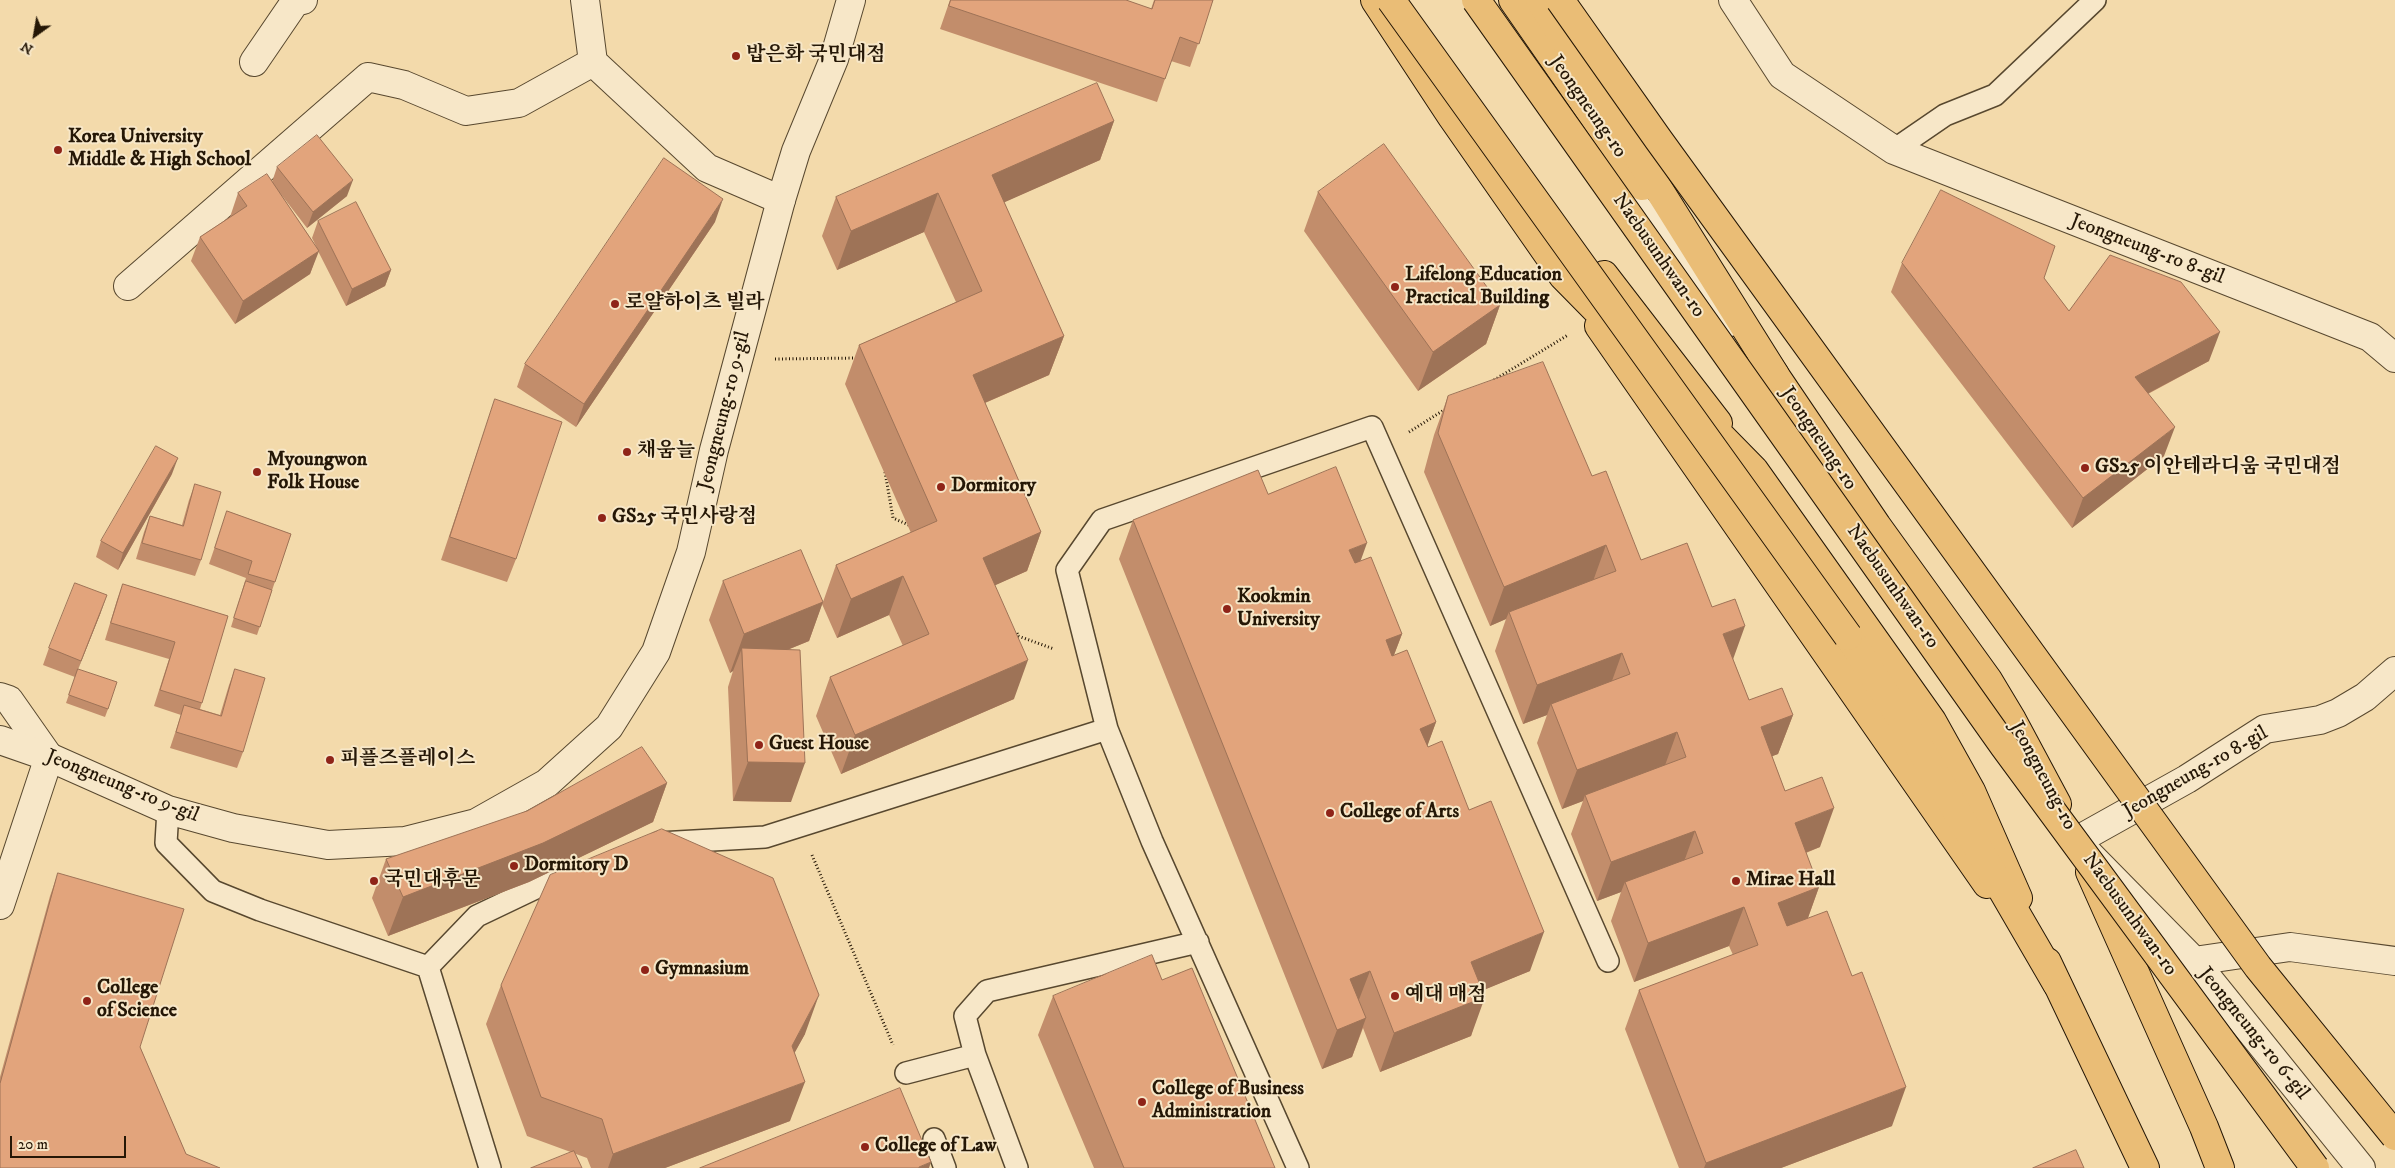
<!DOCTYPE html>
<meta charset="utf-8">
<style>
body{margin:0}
#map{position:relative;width:2395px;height:1168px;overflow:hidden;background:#f3daab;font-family:"IM FELL DW Pica",serif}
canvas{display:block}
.north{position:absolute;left:10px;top:10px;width:50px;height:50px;-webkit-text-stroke:4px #f7e7c8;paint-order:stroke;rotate:212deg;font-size:14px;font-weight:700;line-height:20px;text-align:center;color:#251706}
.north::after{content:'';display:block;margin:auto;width:18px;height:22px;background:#251706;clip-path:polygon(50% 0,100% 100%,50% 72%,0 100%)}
.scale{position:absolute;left:10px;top:1136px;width:116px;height:22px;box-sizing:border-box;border:2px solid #251706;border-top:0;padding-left:6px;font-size:15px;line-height:18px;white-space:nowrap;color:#251706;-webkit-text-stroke:4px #f7e7c8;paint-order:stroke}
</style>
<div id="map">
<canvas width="2395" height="1168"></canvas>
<div class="north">N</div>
<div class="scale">20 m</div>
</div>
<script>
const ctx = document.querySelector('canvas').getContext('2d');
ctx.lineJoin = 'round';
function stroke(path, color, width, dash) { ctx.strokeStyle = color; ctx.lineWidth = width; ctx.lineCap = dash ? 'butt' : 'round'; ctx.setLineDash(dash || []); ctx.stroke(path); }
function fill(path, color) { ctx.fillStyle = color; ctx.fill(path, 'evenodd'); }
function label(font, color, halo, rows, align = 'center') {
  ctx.font = font + ' "IM FELL DW Pica","Noto Serif KR",serif'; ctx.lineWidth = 4; ctx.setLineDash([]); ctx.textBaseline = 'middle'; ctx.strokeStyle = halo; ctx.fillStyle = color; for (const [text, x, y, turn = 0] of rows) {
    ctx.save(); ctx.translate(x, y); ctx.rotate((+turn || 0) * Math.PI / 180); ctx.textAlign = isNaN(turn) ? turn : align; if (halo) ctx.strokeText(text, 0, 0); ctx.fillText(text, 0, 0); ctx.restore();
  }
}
const service = new Path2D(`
 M1894,150l51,-35 50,-20 100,-95
 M1107,729l45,112 146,327
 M168,810l-2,33 47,48 47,19 168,57
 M659,843l106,-6 342,-108 -40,-159 35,-50 270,-93 236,534
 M906,1073l69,-18
 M934,1139l11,29
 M490,1168l-62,-201 49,-51 67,-32 30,-11
 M1017,1168l-42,-113 -10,-39 22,-25 211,-49`);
const minor = new Path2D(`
 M585,0l8,62 114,106 74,32
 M1733,0l49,75 112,75 476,187 25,21
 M254,62l41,-60 8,-2
 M128,286l240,-209 36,8 62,26 53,-8 74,-41
 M0,697l9,3 40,57 -49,148
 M2194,961l96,-14 105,14
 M2361,1168l-167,-207 -118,-120 111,-62 78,-50 55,-9 18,-7 27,-16 30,-26`);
const tertiary = new Path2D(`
 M1631,200l100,122
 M0,740l49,17 119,53 65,18 95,17 77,-4 71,-18 71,-40 62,-56 47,-75 35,-100 23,-102 67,-250 15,-49 38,-92 17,-59`);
const primary = new Path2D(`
 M1375,0l77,117 111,159 61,62
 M1513,0l129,186
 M1604,275l114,148
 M1599,326l388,558
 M1762,356l115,170 111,154 24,40 45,84
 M1698,413l56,57 178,251 39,70 47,107
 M2090,872l114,255 16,41
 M2047,962l98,206`);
const trunk = new Path2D(`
 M1540,0l235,375
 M1848,636l69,107 140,241`);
stroke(service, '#58482f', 24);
stroke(minor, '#58482f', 30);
stroke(tertiary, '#58482f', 30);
stroke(primary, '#251706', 30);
stroke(trunk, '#251706', 30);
stroke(new Path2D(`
 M775,359l84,-1
 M1494,380l74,-45
 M1409,432l35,-22
 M885,472l8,46 18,8
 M1017,633l1,3 36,13
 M812,855l81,190`), '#251706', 3, [1, 2.5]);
stroke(service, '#f7e7c8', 21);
stroke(minor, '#f7e7c8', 28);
stroke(tertiary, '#f7e7c8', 28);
stroke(primary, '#eabd76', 28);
stroke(trunk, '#eabd76', 28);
const trunkBridge = new Path2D(`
 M1391,0l457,636
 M1476,0l528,746 311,422
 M1560,0l98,139 600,828 137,169`);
stroke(trunkBridge, '#251706', 30, []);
stroke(trunkBridge, '#eabd76', 28);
fill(new Path2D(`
 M950,0h176l25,9 3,-9h59l-23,67 -19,-6 -14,41 -217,-73z
 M1114,121l-14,39 -96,42 60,134 -15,39 -64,28 56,129 -14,39 -32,14 19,114 -173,75 -25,-58 14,-39 73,-31 -14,-31 -52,23 -15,-34 -13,37 -22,9 4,152 -58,-1 -5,-114 5,-16 -3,2 -21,-53 14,-39 100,21 13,-37 75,-32 -66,-149 14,-39 97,-43 -32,-70 -87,38 -15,-34 14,-39z
 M277,167l70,29 -40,32 -27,-35 37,55 -5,-10 6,-17 73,49 -6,16 -39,20 -28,-55 -8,23 -75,50 -44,-63 9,-24 30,-20 8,-24 34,-11z
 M1318,192l182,113 -14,39 -68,47 -114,-160z
 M715,222l-139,205 -59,-40 8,-23z
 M1902,263l142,15 25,33 140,50 -61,33 16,62 -92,72 -181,-236z
 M1448,396l144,80 49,84 92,99 16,41 44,15 -15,39 -6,2 13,35 35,56 -14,6 13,34 -11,31 84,208 -111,42h-102l-54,-139 14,-39 94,-35 -4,-9 -95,36 -23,-61 10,-29 -24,9 -26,-67 12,-33 -21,8 -25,-66 10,-28 -24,9 -28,-73 11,-32 -16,7 -66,-154 10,-37z
 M495,399l21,160 -9,23 -66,-22z
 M172,474l-54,96 -22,-13 5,-16z
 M195,484l6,76 -6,16 -59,-17 8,-27 6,-16 32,9 7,-25z
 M1268,494l92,67 42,73 -8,21 42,67 -9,24 103,225 -47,19 -12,46 -91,36 -17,-44 -11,29 -30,12 -203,-510 14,-39z
 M227,511l64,23 -34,101 -26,-8 15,-49 -37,-14z
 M123,584l105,32 -28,93 20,6 9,-30 6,-16 8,83 -6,16 -67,-20 11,-33 -27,-9 15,-47 -64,-19 12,-40z
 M101,612l-23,57 30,40 -3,8 -39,-14 9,-26 -32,-12 6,-17z
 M667,783l-14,39 -124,60 -141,54 -16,-38 14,-39z
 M58,873l82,174 46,107 -186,14v-91l50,-181z
 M1162,980l113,188h-181l-56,-133 15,-39z
 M501,985l304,49 -11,19 -4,68 -125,47h-74l-4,-10 -60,-22 -41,-112z`), '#c28d6b');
fill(new Path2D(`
 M1114,121l-14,39 -122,54 14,-39z
 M353,180l-6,16 -40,32 6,-16z
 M938,193l-14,39 -87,38 14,-39z
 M723,199l-8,23 -139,205 8,-23z
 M319,251l-9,23 -75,50 8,-23z
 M391,270l-6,16 -39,20 6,-17z
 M1500,305l-14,39 -68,47 15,-39z
 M2220,332l-11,29 -85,45 11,-29z
 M1064,336l-15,39 -90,39 14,-39z
 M2175,427l-11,29 -92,72 11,-30z
 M178,458l-6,16 -54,96 5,-17z
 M1041,532l-14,39 -58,26 14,-39z
 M1367,543l-14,39 -4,-32z
 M1606,545l-14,39 -83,28 -3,7 -16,7 14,-39z
 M903,576l-14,39 -52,23 14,-39z
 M107,595l-6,17 -26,65 6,-16z
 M823,602l-14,39 -66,27 -1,-20 -9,23 -3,2 14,-39z
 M1745,626l-14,39 -8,-31z
 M1402,634l-15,39 -1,-33z
 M1622,653l-14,39 -57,12 -4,11 -24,9 14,-39z
 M1028,660l-14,39 -173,75 14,-39z
 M1793,715l-15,39 -31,12 14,-39z
 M1436,722l-14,39 -2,-32z
 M1677,732l-14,39 -78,24 -2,6 -21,8 15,-39z
 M748,762l57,1 -14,39 -58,-1z
 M667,783l-14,39 -124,60 -141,54 15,-39z
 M1834,808l-14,39 -39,15 14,-39z
 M1695,831l-14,39 -56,12 -4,10 -24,9 14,-39z
 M1819,887l-14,39 -42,16 15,-39z
 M1744,907l-15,39 -95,36 14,-39z
 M1544,932l-14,39 -73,30 14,-39z
 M1370,971l-15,39 -5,-31z
 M819,995l-14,39 -28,51 15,-39z
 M1485,997l-14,39 -91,36 14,-39z
 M1366,1018l-14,39 -30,12 15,-39z
 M805,1082l-15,39 -125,47h-57l5,-14z
 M1906,1087l-14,39 -111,42h-77l2,-5z
 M931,1162l-2,6h-11l1,-1z`), '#9e7357');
const building = new Path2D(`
 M951,0h175l26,9 3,-9h58l-14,44 -19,-7 -15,42 -216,-73z
 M1097,83l17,38 -122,54 72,161 -91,39 68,157 -58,26 45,102 -173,75 -25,-58 99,-43 -26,-58 -52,23 -15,-34 101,-44 -78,-176 123,-54 -44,-98 -87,38 -15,-34z
 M317,135l36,45 -40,32 -36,-45z
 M1384,144l116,161 -67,47 -115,-160z
 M664,158l59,41 -139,205 -59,-40z
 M267,174l52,77 -76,50 -43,-64 47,-31 -9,-13z
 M1941,190l114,56 -11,32 25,33 41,-56 71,27 39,50 -85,45 40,50 -92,71 -181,-235z
 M356,202l35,68 -39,19 -34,-68z
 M1543,362l49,114 14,-5 35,89 46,-17 25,64 23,-8 10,27 -22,8 26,66 33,-12 11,27 -32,12 24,64 37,-14 12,31 -39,15 24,64 -41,16 9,23 40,-15 25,65 10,-4 44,115 -200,76 -67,-173 119,-45 -14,-38 -96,36 -23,-61 78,-29 -8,-22 -84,31 -26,-67 101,-38 -9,-25 -100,38 -26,-66 79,-30 -8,-21 -85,32 -28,-73 107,-41 -10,-26 -102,42 -66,-154 10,-37z
 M495,399l67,23 -46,137 -66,-22z
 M156,446l22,12 -55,95 -22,-12z
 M1336,467l31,76 -18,7 6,13 16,-6 31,77 -16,6 6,16 15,-6 29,72 -16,7 8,18 14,-6 27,69 22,-9 53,131 -73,30 14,35 -91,36 -24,-62 -20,8 16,39 -29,12 -204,-510 125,-50 10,24z
 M195,484l26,8 -20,68 -59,-17 8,-27 33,10z
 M227,511l64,23 -16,48 -27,-8 4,-13 -37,-13z
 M801,550l22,52 -79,32 -21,-53z
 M246,581l26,9 -12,37 -26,-9z
 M75,583l32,12 -26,66 -32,-13z
 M123,584l105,32 -26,87 -42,-13 15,-48 -64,-19z
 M742,648l58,2 5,113 -57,-1z
 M78,669l39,13 -9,27 -39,-14z
 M235,669l30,9 -22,74 -67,-20 8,-27 37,11z
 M642,747l25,36 -124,60 -140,54 -17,-38 141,-48z
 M662,829l111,49 46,117 -27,51 13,36 -192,72 -11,-35 -61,-22 -40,-112 49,-110z
 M58,873l126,36 -44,138 46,107 34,14h-220v-84z
 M1152,955l10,25 30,-12 83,200h-151l-71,-172z
 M900,1088l31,74 -12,5v1h-219z
 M2076,1150l8,18h-51z
 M574,1151l8,17h-51z`);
fill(building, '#e2a47c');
stroke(building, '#9e7357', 1);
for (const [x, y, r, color] of [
 [736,56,5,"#8f2418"],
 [58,150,5,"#8f2418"],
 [1395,287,5,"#8f2418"],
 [615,304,5,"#8f2418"],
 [627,452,5,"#8f2418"],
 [2085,468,5,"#8f2418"],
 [257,472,5,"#8f2418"],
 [941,487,5,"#8f2418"],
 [602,518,5,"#8f2418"],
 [1227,609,5,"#8f2418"],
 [759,745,5,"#8f2418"],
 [330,760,5,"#8f2418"],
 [1330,813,5,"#8f2418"],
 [514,866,5,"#8f2418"],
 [374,881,5,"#8f2418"],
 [1736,881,5,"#8f2418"],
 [645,970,5,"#8f2418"],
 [1395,996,5,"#8f2418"],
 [87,1001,5,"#8f2418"],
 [1142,1102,5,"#8f2418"],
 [865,1147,5,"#8f2418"]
]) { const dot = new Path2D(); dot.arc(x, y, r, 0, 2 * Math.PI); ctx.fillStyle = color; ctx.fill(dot); stroke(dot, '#f7e7c8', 2); }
label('bold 20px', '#251706', '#f7e7c8', [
 ["밥은화 국민대점",746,56],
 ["Korea University",68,138],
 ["Middle & High School",68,161],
 ["Lifelong Education",1405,276],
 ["Practical Building",1405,299],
 ["로얄하이츠 빌라",625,304],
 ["채움늘",637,452],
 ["Myoungwon",267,461],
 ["Folk House",267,484],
 ["GS25 이안테라디움 국민대점",2095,468],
 ["Dormitory",951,487],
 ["GS25 국민사랑점",612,518],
 ["Kookmin",1237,598],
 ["University",1237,621],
 ["Guest House",769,745],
 ["피플즈플레이스",340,760],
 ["College of Arts",1340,813],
 ["Dormitory D",524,866],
 ["국민대후문",384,881],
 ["Mirae Hall",1746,881],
 ["Gymnasium",655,970],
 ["College",97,989],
 ["of Science",97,1012],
 ["예대 매점",1405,996],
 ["College of Business",1152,1090],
 ["Administration",1152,1113],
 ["College of Law",875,1147]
], 'left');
label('20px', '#251706', '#f7e7c8', [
 ["Jeongneung-ro",1587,107,55],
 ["Jeongneung-ro 8-gil",2147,250,21],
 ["Naebusunhwan-ro",1658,256,55],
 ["Jeongneung-ro 9-gil",725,411,-76],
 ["Jeongneung-ro",1818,439,56],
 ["Naebusunhwan-ro",1892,587,55],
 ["Jeongneung-ro 8-gil",2196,773,-30],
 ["Jeongneung-ro",2042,776,62],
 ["Jeongneung-ro 9-gil",122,787,22],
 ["Naebusunhwan-ro",2129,915,54],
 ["Jeongneung-ro 6-gil",2253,1034,51]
]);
</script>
